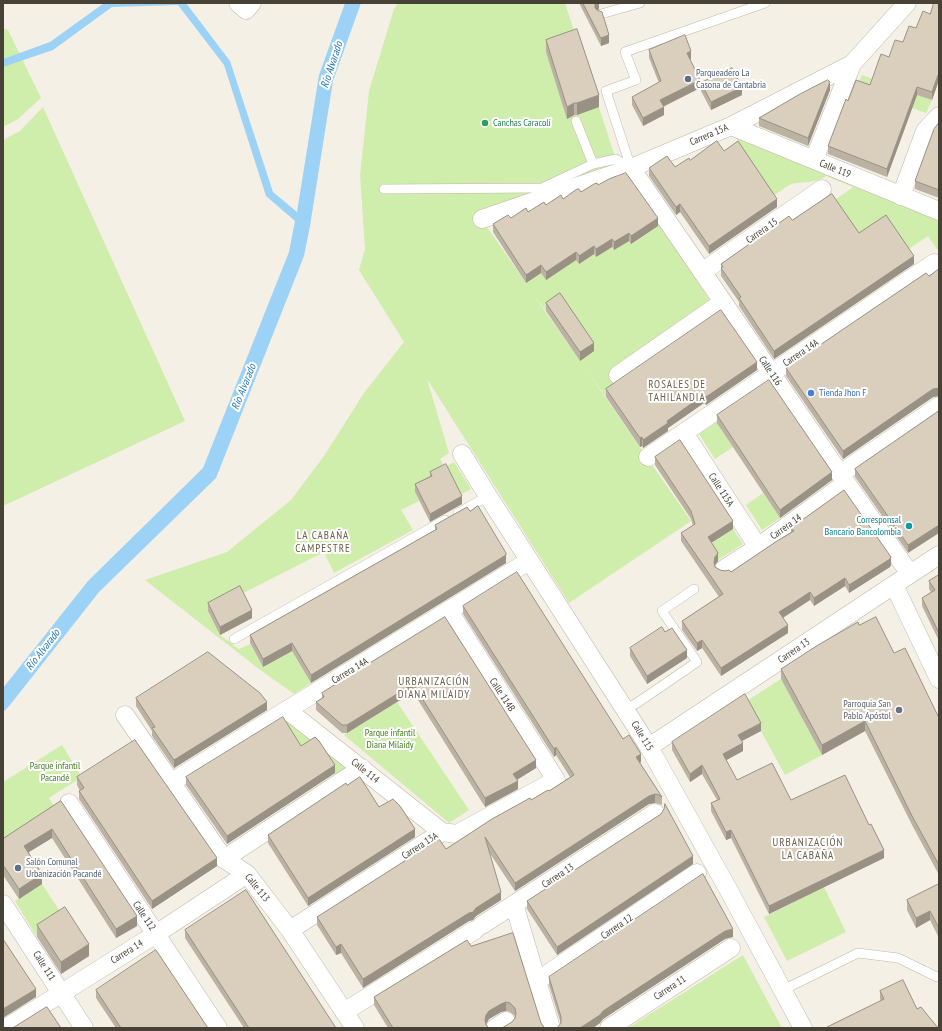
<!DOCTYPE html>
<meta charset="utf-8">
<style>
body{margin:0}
#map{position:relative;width:942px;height:1031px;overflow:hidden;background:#f5f0e6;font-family:"PT Sans Narrow",sans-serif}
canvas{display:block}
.frame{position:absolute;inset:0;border:4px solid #484135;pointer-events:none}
</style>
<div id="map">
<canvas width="942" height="1031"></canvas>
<div class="frame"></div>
</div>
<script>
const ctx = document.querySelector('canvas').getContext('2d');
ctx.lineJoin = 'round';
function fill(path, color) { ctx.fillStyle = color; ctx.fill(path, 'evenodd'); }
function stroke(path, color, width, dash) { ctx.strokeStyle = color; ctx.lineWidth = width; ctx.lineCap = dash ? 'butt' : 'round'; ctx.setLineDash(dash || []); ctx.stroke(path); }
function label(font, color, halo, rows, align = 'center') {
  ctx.font = font + ' "PT Sans Narrow",sans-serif'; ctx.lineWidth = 4; ctx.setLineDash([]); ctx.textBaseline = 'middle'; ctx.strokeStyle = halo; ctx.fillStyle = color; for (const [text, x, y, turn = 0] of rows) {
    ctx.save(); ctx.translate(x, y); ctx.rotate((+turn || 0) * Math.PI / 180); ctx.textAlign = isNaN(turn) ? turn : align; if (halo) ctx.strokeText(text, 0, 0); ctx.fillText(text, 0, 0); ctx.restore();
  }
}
fill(new Path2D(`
 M398,3h167l54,166 -141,45 48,69 15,-10 3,3 32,-16 3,4 15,-10 2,3 15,-10 3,3 15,-9 3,3 28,-19 52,79 -91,82 -15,11 -23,-32 108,156 -122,82 -142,-224 22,74 -9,6 5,8 9,-5 17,27 -13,7 -43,-4 4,9 -18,9 12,20 -79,43 -10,-21 -116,59 12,24 19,14 11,-5 13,23 -1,1 30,-17 19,32 -17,11 -35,-25 -114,-89 82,-28 64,-52 33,-44 40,-63 40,-51 -45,-72 6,-21 -5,-74 9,-84 25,-82zM533,294l13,17 48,40 -14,10z
 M3,28l5,2 33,68 -23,21 -15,8z
 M862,75l70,25 -6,13 -70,-25z
 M43,107l142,314 -182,85v-366l17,-9z
 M738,137l201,78v37l-11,-16 -22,15 -47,-10 -27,-39 21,-15 -27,-11c-11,8 -21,5 -34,8 -6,2 -15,10 -21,14l-34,-55z
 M717,422l16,25 -18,12 -16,-25z
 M763,493l17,25 -18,12 -16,-25z
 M733,529l10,15 -25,16 -10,-14z
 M781,679l41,76 -37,20 -40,-73z
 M397,702l72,108 -20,13 -105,-88z
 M286,720l61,48 -11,7 -20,-31 -15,10 -19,-30z
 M62,745l20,32 -33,21 7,11 -53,33v-60z
 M42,884l23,35 -28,18 -22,-36z
 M824,887l22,45 -59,29 -23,-44z
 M743,955l39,73h-154z`), '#cfedab');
fill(new Path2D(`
 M104,3h82l44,58 43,131 24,20 22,-137 26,-72h16l-28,78 -23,145 -6,30 -88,222 -117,114 -89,113 -7,7v-24l85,-107 115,-113 86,-216 6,-31 -29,-25 -42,-131 -46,-60 -66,2 -59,43 -50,17v-8l47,-17z`), '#9dd2f7');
const service = new Path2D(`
 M601,14l39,-11
 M576,121l17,43 23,-5 15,9
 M631,168l-25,-77 30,-11 -11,-28 140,-49
 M384,189l158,-1 51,-24
 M458,513l30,-17
 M234,639l211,-119
 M626,709l11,-6 60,-41 -35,-51 32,-22
 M783,990l75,-37 40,5 39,19`);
const minor = new Path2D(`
 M238,3l8,7 6,-7
 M731,126l208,85
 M814,160l38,-96
 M631,168l92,134 117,172 70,100
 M901,196l24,-65 14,-15
 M482,219l149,-51 100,-42 121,-62 55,-61
 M702,272l120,-83
 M618,375l105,-73
 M684,433l74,114
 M462,454l26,42 161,251 79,142 75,139
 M648,457l286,-194
 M840,474l99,-68
 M724,569l34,-22 88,-64
 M894,585l45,94
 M287,710l155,122
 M125,715l99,144 23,15 43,56 65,98
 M649,747l290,-192
 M172,782l115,-72 242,-149
 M69,803l149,225
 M224,859l138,-91
 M3,904l81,124
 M514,904l37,124
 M482,925l173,-112
 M290,930l152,-98 15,2 99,-54 -107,-169
 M537,981l160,-108
 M344,1012l131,-82
 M6,1028l150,-94 91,-60
 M495,1028l11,-7
 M609,1028l122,-80`);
stroke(service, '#c1b8a8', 10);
stroke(minor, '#c1b8a8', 19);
stroke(service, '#fff', 9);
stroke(minor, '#fff', 18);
fill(new Path2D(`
 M579,3h20v6l-2,1 12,33 -8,3z
 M939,3v80h-1l-6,17 -15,-5 -30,82 -59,-23v-8l20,-45 22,-16 19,-28 41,-43z
 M546,40l53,67 -22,8h-3l-7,4 -21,-67z
 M649,50l42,9 -1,1 10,28 -37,19 1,8 -21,11 -11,-21v-8l27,-14 -10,-25z
 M701,83l41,12 -31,15 -10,-19z
 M830,90l-22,56 -49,-20v-8z
 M939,123v75l-24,-9v-8z
 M724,151l53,56 -68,47 -29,-42 -4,3 -27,-39v-8l26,-1 15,-7z
 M598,185l60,41 -27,18 -2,-3 -15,9 -2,-3 -16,10 -2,-3 -15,10 -3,-4 -30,20 -5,-7 -15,10 -33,-51v-8l53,-19z
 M792,220l67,13 55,31 -140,95 -35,-53v-4l-18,-26v-12z
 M939,269v127l-6,1 -90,62 -57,-83v-8z
 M546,303l48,48 -14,10 -34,-50z
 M757,370l-51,35 -2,-2 -36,25v3l-25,17 -1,-2 -2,1 -34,-50v-8z
 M939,411l-31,142 -53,-76v-8z
 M717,415l115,65 -52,38 -63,-95z
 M655,457l78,72 -22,14 7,18 -3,4v2l5,3 11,2 60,-40v-4l100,37 -1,2 -41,26 -4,-7 -31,20 -4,-6 -27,18 5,15 -67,43 -19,-28 -5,3 -15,-21v-9l37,-24 -38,-56v-8l12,-7 -2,-7 -36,-54z
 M430,472l32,32 -32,18 -15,-30v-8l15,-8z
 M470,511l36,52 -195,120 -19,-32 -29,16 -13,-24v-8l185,-105v-5z
 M939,575v66l-17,-35v-8l9,-6 -2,-3v-8z
 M208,603l44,15 -32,17 -12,-24z
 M463,606l160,133 18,23 -1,1 22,34v8l-3,-1 -4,-1 -6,1 -134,87 -26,-39 12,48 -25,16 -3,4 -4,1 -106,67 -22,-35 -5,2 -19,-30v-8l129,-68 85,-49 18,-9 21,-14 -14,-22 -2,2 -91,-143z
 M445,617l91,151 -19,12 1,9 -33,18 -72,-115 -66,41h-5l-26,-23v-8l6,-4v-5z
 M859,625l35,28 45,65v157l-27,-50 -47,-94 -43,24 -41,-76v-10z
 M630,648l57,10 -40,26 -17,-28z
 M136,698l131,12 -93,58 -22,-32v-5l-16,-25z
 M761,731l-19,10 1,10 -17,9 11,20 54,20 93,58 -115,56 -38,-76 -5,2 -15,-29v-8l6,-3 -15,-26 -12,8 -18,-32v-8z
 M301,746l34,27 -108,71 -41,-59v-8z
 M77,777l140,89 -65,43 -73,-110v-8h1l-3,-6z
 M347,785l32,22 36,30 -107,69 -40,-63v-8z
 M61,801l76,125 -21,12 -64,-100 -23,14 13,32 -23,15 -16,-24v-36z
 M693,864l-136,91 -30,-46v-8z
 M939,884v54l-9,-18 -14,8 -9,-18v-10z
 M37,925l52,31 -28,18 -24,-37z
 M185,930l151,98h-92l-59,-90z
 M733,937l-8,2 -122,80 -3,4 -7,5h-36l4,-4 -12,-39v-8z
 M471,946l70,77 3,4 -32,-5 3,-4v-2l-5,-4 -4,-1 -5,1 -12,7 -3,5v1l3,3h-101l-14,-23v-8z
 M96,990l112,38h-92l-20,-30z
 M880,991l37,18 21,19h-111v-1l54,-26 -1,-2z`), '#bbb2a3');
fill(new Path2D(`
 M596,3h3v6l-4,3v-8z
 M609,35v8l-8,3v-8z
 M691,51v8l-4,2v-8z
 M938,75v8l-6,17v-8z
 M700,80v8l-40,20v-8z
 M830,82v8l-22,56v-8z
 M742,87v8l-31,15v-8z
 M917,87v8l-30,82v-8z
 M599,95v12l-22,8v-12z
 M574,103v12l-7,4v-12z
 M664,107v8l-21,11v-8z
 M777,199v8l-68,47v-8z
 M680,204v8l-4,3v-8z
 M658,218v8l-27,18v-8z
 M629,233v8l-15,9v-8z
 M612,239v8l-16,10v-8z
 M594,246v8l-15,10v-8z
 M576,252v8l-30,20v-8z
 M914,256v8l-140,95v-8z
 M541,265v8l-15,10v-8z
 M594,343v8l-14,10v-9z
 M757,362v8l-51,35v-8z
 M939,387v9l-6,1 -90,62v-8l90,-62z
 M704,395v8l-36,25v3l-25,17v-8l24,-19z
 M642,437v9l-2,1v-9z
 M832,472v8l-52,38v-8z
 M462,496v8l-32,18v-8z
 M733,521v8l-25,16v-8z
 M939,525v8l-31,20v-8z
 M506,553v10l-195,120v-8z
 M718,553v8l-3,4 -1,-3 1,-5z
 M891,557v8l-1,2 -41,26v-8z
 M845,578v8l-31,20v-8z
 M810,592v8l-31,20v-8z
 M252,610v8l-32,17v-8z
 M788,625v8l-67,43v-8z
 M702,640v8l-5,3v-8z
 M292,643v8l-29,16v-8z
 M687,650v8l-40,26v-8z
 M413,684v8l-66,41v-8z
 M267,702v8l-93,58v-8z
 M865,721v10l-43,24v-10z
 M761,723v8l-23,12v-8z
 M743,743v8l-20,11v-8z
 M556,747v8l-2,2v-8z
 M641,754v8l-5,3v-8z
 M536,760v8l-23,14v-8z
 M335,765v8l-108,71v-8z
 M702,765v9l-12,8v-8z
 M518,781v8l-33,18v-9z
 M655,794v9l-6,1 -134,87v-8l134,-87z
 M52,829v9l-28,17v-9z
 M415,829v8l-107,69v-8z
 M731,830v8l-5,2v-8z
 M884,850v8l-115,56v-8z
 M693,856v8l-136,91v-8z
 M217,858v8l-65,43v-8z
 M42,874v10l-23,15v-10z
 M501,892v8l-25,16 -3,4 -4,1 -106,67v-9z
 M930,911v9l-14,8v-10z
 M137,916v10l-21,12v-9z
 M733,929v8l-8,2 -122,80 -3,4 -7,5h-13l23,-17 122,-80z
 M89,944v12l-28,18v-12z
 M341,944v9l-5,2v-8z
 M36,989v8l-33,21v-9z
 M506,1002v9l-5,1 -12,7 -3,5 -1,-4 1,-5 3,-4 12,-7z`), '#999184');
const building = new Path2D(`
 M583,3h13l-1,1v4l2,2 5,2 7,23 -8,3z
 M934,3h5v72h-1l-6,17 -15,-5 -30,82 -59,-23 18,-47 2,2 8,-21 14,5 11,-31 8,3 6,-17 8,2 6,-16 7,2 7,-17 7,3z
 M577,29l22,66 -22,8h-3l-7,4 -21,-67z
 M685,35l6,16 -4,2 13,27 -40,20 4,7 -21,11 -11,-21 29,-16 -12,-31z
 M732,68l10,19 -31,15 -10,-19z
 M828,80l2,2 -22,56 -49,-20 41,-24z
 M939,123v67l-24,-9 19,-52z
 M717,141l7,10 14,-10 39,58 -68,47 -29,-42 -4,3 -27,-39 18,-12 8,11 14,-9 1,2z
 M626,173l32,45 -27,18 -2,-3 -15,9 -2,-3 -16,10 -2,-3 -15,10 -3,-4 -30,20 -5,-7 -15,10 -33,-51 15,-9 3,3 15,-10 2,4 16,-10 2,3 15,-10 2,4 14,-10h2l2,3 13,-8 3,-1 1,2 11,-6z
 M832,194l27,39 27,-18 28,41 -140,95 -35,-53 2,-1 -20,-29 2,-1 -2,-3 68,-48 3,4z
 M939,269v119l-6,1 -90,62 -57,-83 140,-95 3,3z
 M560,293l34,50 -14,9 -34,-49z
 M721,310l36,52 -51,35 -2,-2 -16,11 -21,15 1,2 -25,17 -1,-3 -2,1 -34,-49z
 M769,380l63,92 -52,38 -63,-95z
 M939,411v114l-31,20 -53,-76z
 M680,440l53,81 -25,16 10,16 -3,4 -1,5 1,5 5,3 5,1 4,-1 2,2 46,-31 17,-10 -3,-3 53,-38 47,67 -1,2 -41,26 -4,-7 -31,20 -4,-6 -15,10 -16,10 9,13 -67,43 -19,-28 -5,3 -15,-22 41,-27 -42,-61 14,-9 -4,-13 -36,-54z
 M446,464l16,32 -32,18 -15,-30 17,-8 -2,-4z
 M478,506l28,47v2l-195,120 -19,-32 -29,16 -13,-24 187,-106 -2,-4 32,-18 3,4z
 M517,572l106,167 6,-4 12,19 -5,3 26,40 -3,-2 -4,-1 -6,2 -134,87 -30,-46 16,55 -25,16 -3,4 -4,1 -106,66 -22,-35 -5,3 -19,-30 122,-78 7,10 46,-30 38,-21 1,2 17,-10 1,1 25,-16 -18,-28 -2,2 -91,-143z
 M939,575v58l-17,-35 13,-8 -6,-9z
 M240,586l12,24 -32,17 -12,-24z
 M445,617l91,143 -23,14 5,7 -33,17 -72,-114 -66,41h-5l-26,-23 8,-5 -2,-4z
 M876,617l18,36 11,-5 34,70v147l-27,-49 -47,-95 -43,24 -41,-76 37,-24 40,-23 1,3z
 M662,627l3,5 7,-4 15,22 -40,26 -17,-28z
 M208,652l52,41 7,9 -93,58 -22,-32 3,-1 -19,-29z
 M745,694l16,29 -23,12 5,8 -20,11 14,26 35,-17 19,37 54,-25 24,50 2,-1 13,26 -115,56 -38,-76 -5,2 -15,-29 9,-4 -18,-34 -12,9 -18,-32z
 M283,717l18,29 14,-9 4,4 16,24 -108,71 -41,-59z
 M135,740l82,118 -65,43 -73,-110 5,-3 -7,-11z
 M360,777l19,30 14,-8 7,7 15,23 -107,69 -40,-63 78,-52 1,2z
 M61,801l76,115 -21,13 -64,-100 -28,17 18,28 -23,15 -16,-24v-26z
 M665,804l28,52 -136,91 -30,-46 134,-87 3,-5z
 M703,874l30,55 -8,2 -122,80 -3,4 -20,13h-23l4,-5v-6l-12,-40z
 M939,884v44l-9,-17 -14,7 -9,-18z
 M246,890l90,138h-87l-64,-98z
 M65,907l24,37 -28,18 -24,-37z
 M513,933l28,90 3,4 1,1h-43l10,-6 3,-4 1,-5 -1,-5 -5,-5 -4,-1 -5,2 -12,7 -3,4 -1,5 1,5 3,3h-90v-1l-2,1h-4l-19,-31 93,-57 4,6z
 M3,939l33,50 -33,20z
 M156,950l52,78h-87l-25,-38z
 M903,980l14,29 4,-2 17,21h-110l-1,-1 57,-28 -4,-8z
 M47,1007l14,21h-48z`);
fill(building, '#dacfbd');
stroke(building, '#999184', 1);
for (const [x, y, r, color] of [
 [688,79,4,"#5c6f8a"],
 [485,123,4,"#2e9e5b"],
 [811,393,4,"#3f7fe0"],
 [909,526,4,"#0f9aa8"],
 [899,710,4,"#6b7280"],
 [18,868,4,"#5c6f8a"]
]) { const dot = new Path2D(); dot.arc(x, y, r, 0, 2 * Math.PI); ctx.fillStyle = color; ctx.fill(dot); stroke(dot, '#fff', 1.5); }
label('10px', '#4e5e75', '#fff', [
 ["Parqueadero La",696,73],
 ["Casona de Cantabria",696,85],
 ["Salón Comunal",26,862],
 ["Urbanización Pacandé",26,874]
], 'left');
label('10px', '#27864d', '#fff', [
 ["Canchas Caracolí",493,123]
], 'left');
label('10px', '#484135', '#fff', [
 ["Carrera 15A",709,135,-23],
 ["Calle 119",835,169,22],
 ["Carrera 15",762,231,-35],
 ["Carrera 14A",801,353,-34],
 ["Calle 116",770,371,56],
 ["Calle 115A",721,490,57],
 ["Carrera 14",786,527,-36],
 ["Carrera 13",794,651,-34],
 ["Carrera 14A",350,671,-31],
 ["Calle 114B",502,695,57],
 ["Calle 115",642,736,59],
 ["Calle 114",365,771,39],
 ["Carrera 13A",420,846,-33],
 ["Carrera 13",558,876,-33],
 ["Calle 113",257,888,51],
 ["Calle 112",144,916,56],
 ["Carrera 12",617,927,-34],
 ["Carrera 14",127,952,-32],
 ["Calle 111",44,966,57],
 ["Carrera 11",670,988,-33]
]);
label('10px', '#366cbe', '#fff', [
 ["Tienda Jhon F",819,393]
], 'left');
label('10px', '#0d838f', '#fff', [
 ["Corresponsal",901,520],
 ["Bancario Bancolombia",901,532]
], 'right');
label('10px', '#5b616d', '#fff', [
 ["Parroquia San",891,704],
 ["Pablo Apóstol",891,716]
], 'right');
label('10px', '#458022', '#fff', [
 ["Parque infantil",390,733],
 ["Diana Milaidy",390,745],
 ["Parque infantil",55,766],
 ["Pacandé",55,778]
]);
label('italic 11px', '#2377b5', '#fff', [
 ["Río Alvarado",332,65,-72],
 ["Río Alvarado",244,387,-68],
 ["Río Alvarado",43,650,-52]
]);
ctx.letterSpacing = '1px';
label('11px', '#6c5f4b', '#fff', [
 ["ROSALES DE",677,385],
 ["TAHILANDIA",677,398],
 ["LA CABAÑA",323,536],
 ["CAMPESTRE",323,549],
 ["URBANIZACIÓN",434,682],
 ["DIANA MILAIDY",434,695],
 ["URBANIZACIÓN",808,843],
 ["LA CABAÑA",808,856]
]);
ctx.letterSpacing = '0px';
</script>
